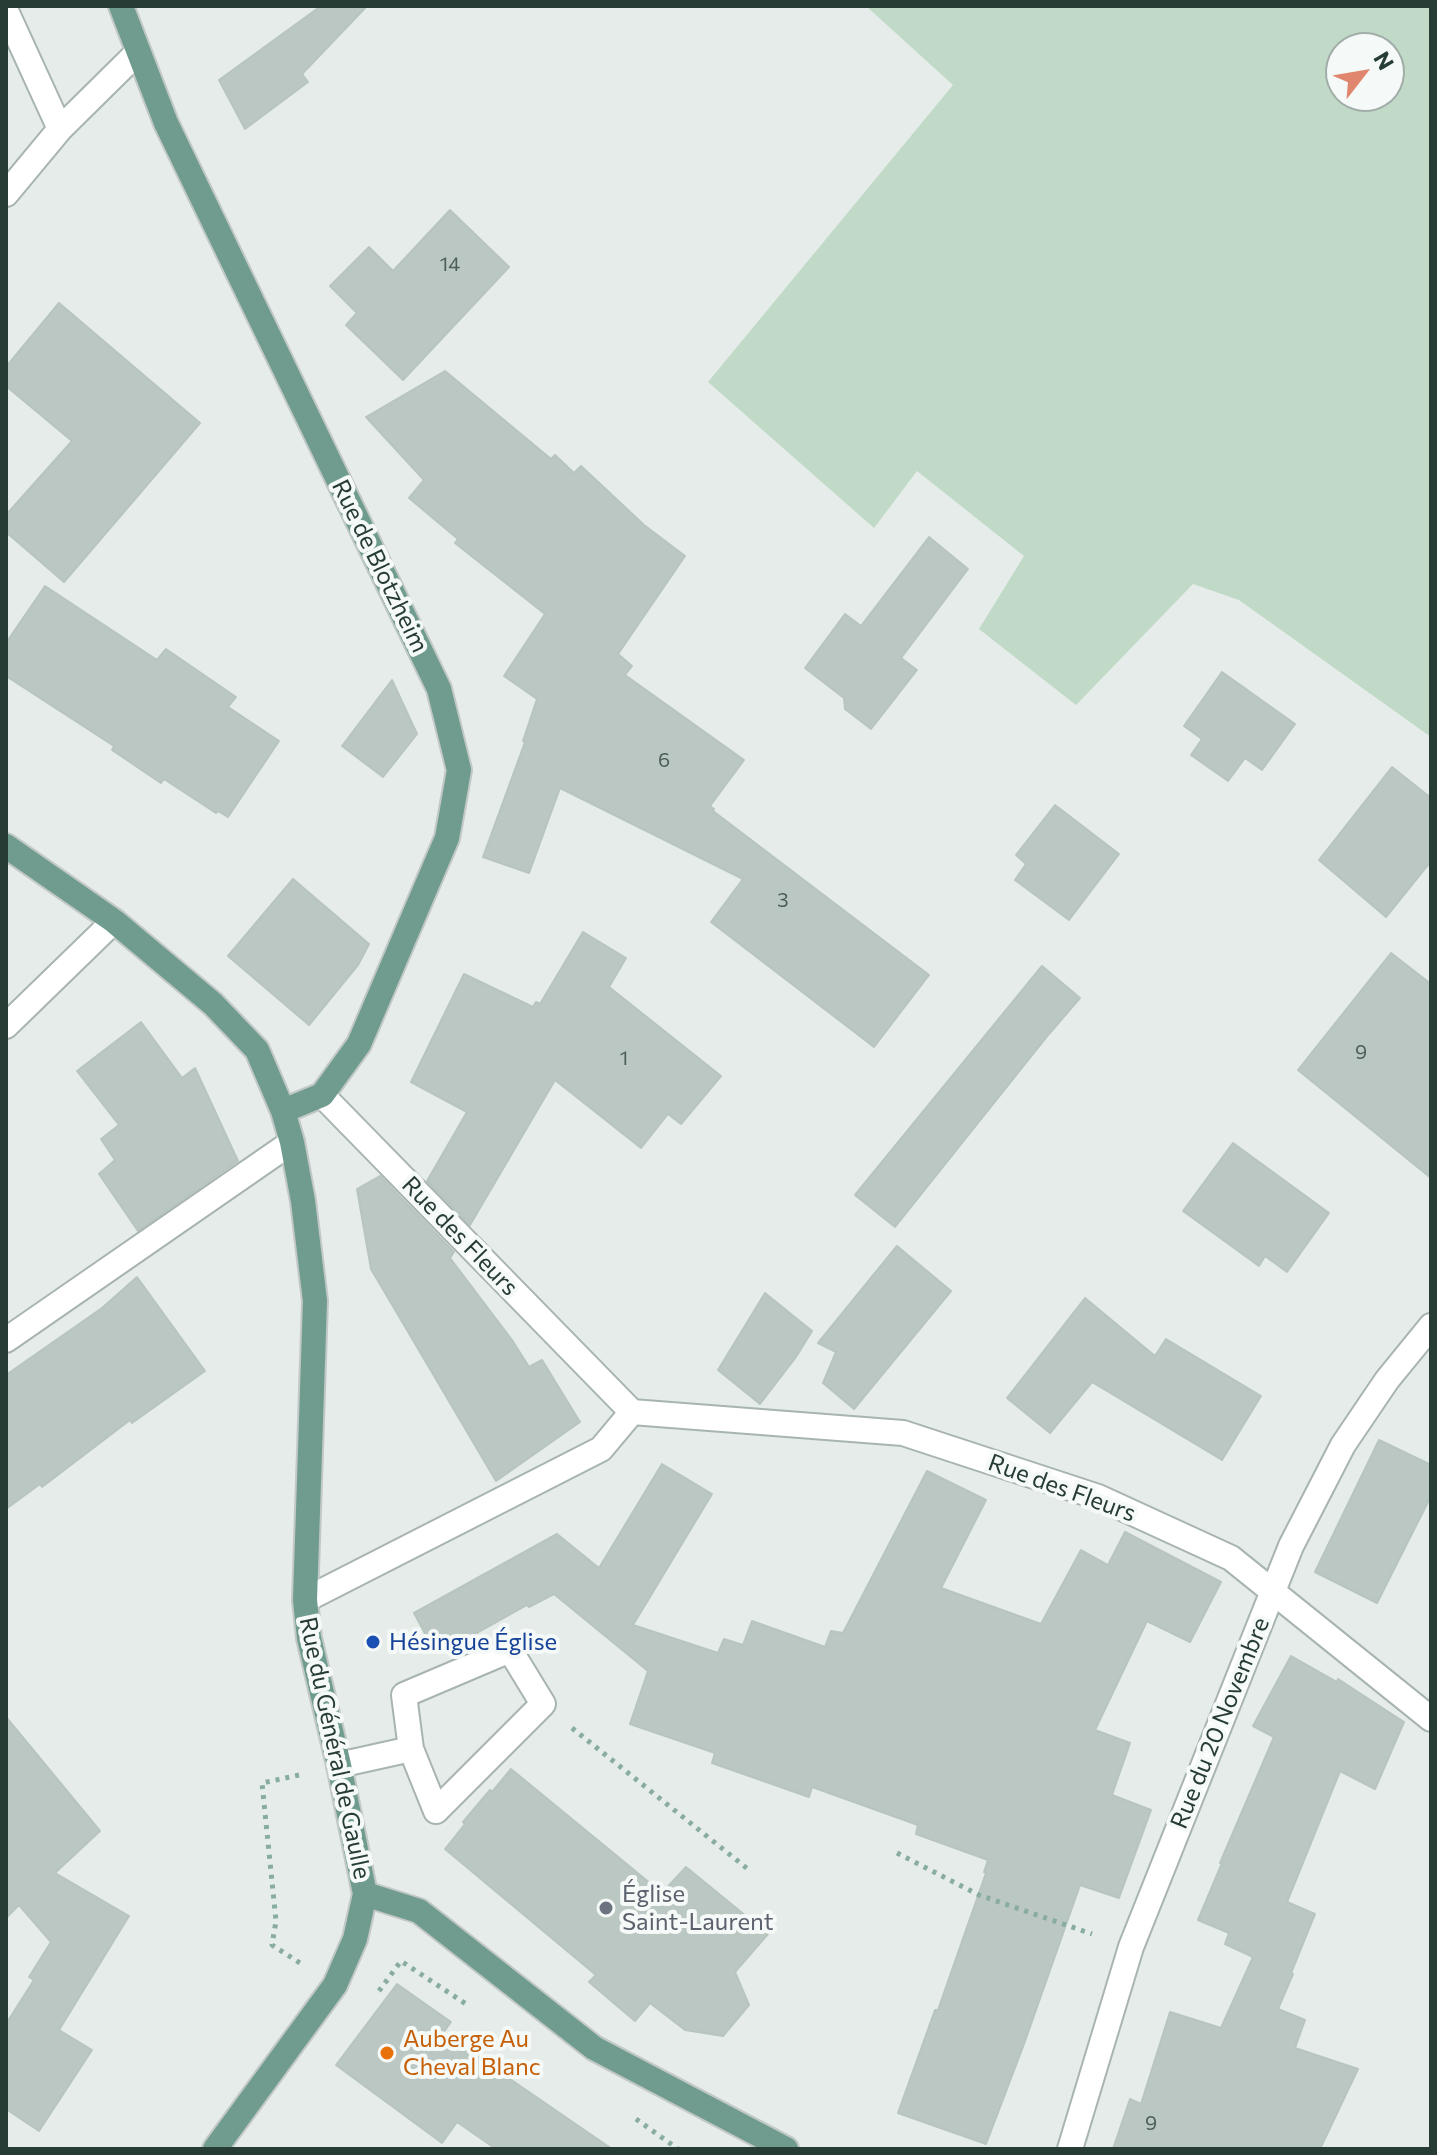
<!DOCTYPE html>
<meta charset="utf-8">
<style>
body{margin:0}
#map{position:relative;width:1437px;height:2155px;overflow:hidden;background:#e5ece9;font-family:Commissioner,sans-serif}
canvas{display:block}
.frame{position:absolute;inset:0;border:8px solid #263c35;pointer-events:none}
.north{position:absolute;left:1325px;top:32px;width:80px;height:80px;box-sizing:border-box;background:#f5f9f7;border:2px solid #a2ada9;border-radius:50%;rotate:59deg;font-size:22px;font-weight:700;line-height:32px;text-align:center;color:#263c35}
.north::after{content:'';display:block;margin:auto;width:28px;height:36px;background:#e1866e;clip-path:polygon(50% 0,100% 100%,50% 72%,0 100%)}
</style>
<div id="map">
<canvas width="1437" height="2155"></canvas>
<div class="frame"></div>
<div class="north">N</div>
</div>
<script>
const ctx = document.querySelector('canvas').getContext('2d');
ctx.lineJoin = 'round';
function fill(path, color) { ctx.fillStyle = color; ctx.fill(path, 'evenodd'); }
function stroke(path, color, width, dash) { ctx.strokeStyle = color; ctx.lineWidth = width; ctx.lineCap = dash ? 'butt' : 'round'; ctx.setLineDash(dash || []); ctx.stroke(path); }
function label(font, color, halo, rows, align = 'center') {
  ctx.font = font + ' Commissioner,sans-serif'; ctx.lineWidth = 8; ctx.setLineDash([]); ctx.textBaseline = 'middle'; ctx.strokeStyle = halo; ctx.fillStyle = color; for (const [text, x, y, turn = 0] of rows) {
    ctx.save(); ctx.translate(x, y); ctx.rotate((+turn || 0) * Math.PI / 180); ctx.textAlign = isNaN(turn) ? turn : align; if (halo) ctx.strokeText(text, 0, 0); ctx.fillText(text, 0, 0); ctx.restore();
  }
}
fill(new Path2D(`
 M866,6h565v731l-192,-137 -46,-16 -117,121 -97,-76 45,-73 -107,-85 -43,57 -166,-146 245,-297zM1341,48h48v48h-48z`), '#c0dac7');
const building = new Path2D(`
 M321,6h46l-65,68 6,8 -63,47 -26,-49z
 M450,210l59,57 -106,113 -57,-55 11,-12 -27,-27 39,-39 24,24z
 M59,303l141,120 -136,159 -58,-50v-17l66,-74 -66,-55v-19z
 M445,371l106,88 4,-4 19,18 7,-7 63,59 41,31 -67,98 14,12 -7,9 119,85 -34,46 4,3 -1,2 216,164 -55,72 -163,-125 32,-43 -183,-91 -31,85 -46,-16 42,-115 -2,-1 14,-42 -33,-23 41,-62 -90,-71 3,-4 -49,-41 15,-18 -58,-63z
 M929,537l39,32 -67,89 16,12 -46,59 -26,-20 -1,-11 -39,-30 40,-54 16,12z
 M45,586l112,74 9,-11 70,48 -8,10 51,34 -51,76 -10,-6 -2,2 -52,-34 -3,4 -49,-33 2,-4 -108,-70v-33z
 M1222,672l73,52 -33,46 -17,-12 -17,23 -37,-26 11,-16 -18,-13z
 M392,680l25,54 -34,43 -41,-31z
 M1392,767l39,31v63l-45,56 -67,-57z
 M1055,805l64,49 -50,66 -54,-40 11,-16 -10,-9z
 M293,879l76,65 -11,21 -49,60 -81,-69z
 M583,932l43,26 -17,29 112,89 -40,48 -13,-10 -27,34 -86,-68 -85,145 -43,-44 40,-69 -56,-30 53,-108 69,33 3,-5 4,2z
 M1391,953l40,31v194l-133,-108z
 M1042,966l38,32 -31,36 -154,193 -40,-32z
 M141,1022l41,56 13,-10 43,93 -100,70 -39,-57 16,-14 -14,-21 18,-14 -42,-54z
 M1233,1143l96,70 -42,59 -22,-16 -6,10 -76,-55z
 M380,1176l74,76 -4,6 62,82 17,27 13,-7 38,62 -84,59 -125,-212 -14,-80z
 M897,1246l54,45 -97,118 -31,-26 13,-31 -18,-9z
 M137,1277l68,94 -73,52 -2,-3 -88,67 -2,-3 -34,25v-134l96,-67z
 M765,1293l47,38 -16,26 -36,47 -42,-34z
 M1085,1298l70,58 11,-17 95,57 -39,64 -130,-78 -42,51 -43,-35z
 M1379,1440l52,25v31l-54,107 -62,-31z
 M662,1464l50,30 -79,131 85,28 6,-14 19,6 9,-24 73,26 6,-16 12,2 84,-162 59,29 -45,88 100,36 40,-74 27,15 17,-33 96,50 -31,60 -43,-21 -52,109 35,13 -18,52 39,15 -32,88 -39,-13 -56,159 -38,100 -88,-31 37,-103h3l48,-137 -2,-1 4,-12 -72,-26 2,-9 -106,-38 -3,10 -97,-34 3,-10 -85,-29 18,-53 -94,-77 -25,13 -2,-2 -84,47 -3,-6 -6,4 -20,-37 143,-79 42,34z
 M1291,1656l46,26 1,-3 66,43 -29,67 -35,-18 -53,131 28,12 -24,59 2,1 -15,35 27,11 -10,28 63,21 -38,80h-207l17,-50 11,5 29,-92 51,16 32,-71 -28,-13 4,-11 -31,-13 24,-57h-2l54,-126 -21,-11z
 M6,1717l94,114 -45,42 74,43 -70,114 33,20 -53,81 -33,-22v-85l28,-44 -5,-3 22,-35 -32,-37 -13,13z
 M511,1769l151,124 24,-26 82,67 -33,38 14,33 -26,31 -38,-6 -35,-27 -15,18 -46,-39 7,-7 -151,-126 20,-25 -2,-2 27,-32 2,2z
 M397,1984l54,38 -8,11 169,116h-116l-39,-27 -15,21 -106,-78z`);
fill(building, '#bac7c2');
stroke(building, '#b8c5bf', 2);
const minor = new Path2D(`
 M6,11l54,118
 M6,194l54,-65 78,-77
 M6,1026l108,-105
 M322,1095l310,317 271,21 195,64 133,61 200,161
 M6,1340l286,-198
 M305,1600l296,-151 31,-37
 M339,1765l72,-16 -7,-54 106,-45 33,54 -107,107 -25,-62
 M1070,2149l61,-202 160,-401 52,-101 44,-65 44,-54`);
const major = new Path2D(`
 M121,6l45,117 273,566 20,81 -12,68 -88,206 -37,51 -39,16
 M6,846l108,75 99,83 44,46 26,61 9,31 11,59 12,100 -10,299 4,38 30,127 26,129 -10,45 -20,46 -120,164
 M365,1894l54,17 175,137 192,101`);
stroke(minor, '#a8b4af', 28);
stroke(major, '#c2c8c6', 28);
stroke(new Path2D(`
 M572,1728l177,142
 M299,1775l-37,8 14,138 -4,24 28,18
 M897,1853l82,42 113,39
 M379,1991l22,-30 65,43
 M636,2119l42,30`), '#89aca0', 5, [4, 6]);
stroke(minor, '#fff', 24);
stroke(major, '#6f9c8f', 24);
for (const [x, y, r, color] of [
 [373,1642,8,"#1a4fb4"],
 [606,1908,8,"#6b7280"],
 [387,2053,8,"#e8710a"]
]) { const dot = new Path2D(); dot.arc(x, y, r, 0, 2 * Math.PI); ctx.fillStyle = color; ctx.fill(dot); stroke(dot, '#f5f9f7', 3); }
label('20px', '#4b5f58', null, [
 ["14",450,264],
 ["6",664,760],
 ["3",783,900],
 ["9",1361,1052],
 ["1",624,1058],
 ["9",1151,2123]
]);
label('24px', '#263c35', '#f5f9f7', [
 ["Rue de Blotzheim",380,566,64],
 ["Rue des Fleurs",460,1236,46],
 ["Rue des Fleurs",1062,1488,20],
 ["Rue du 20 Novembre",1220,1723,-68],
 ["Rue du Général de Gaulle",335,1748,78]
]);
label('24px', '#164399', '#f5f9f7', [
 ["Hésingue Église",389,1642]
], 'left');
label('24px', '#5b616d', '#f5f9f7', [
 ["Église",622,1894],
 ["Saint-Laurent",622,1922]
], 'left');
label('24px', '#c56008', '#f5f9f7', [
 ["Auberge Au",403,2039],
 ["Cheval Blanc",403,2067]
], 'left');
</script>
